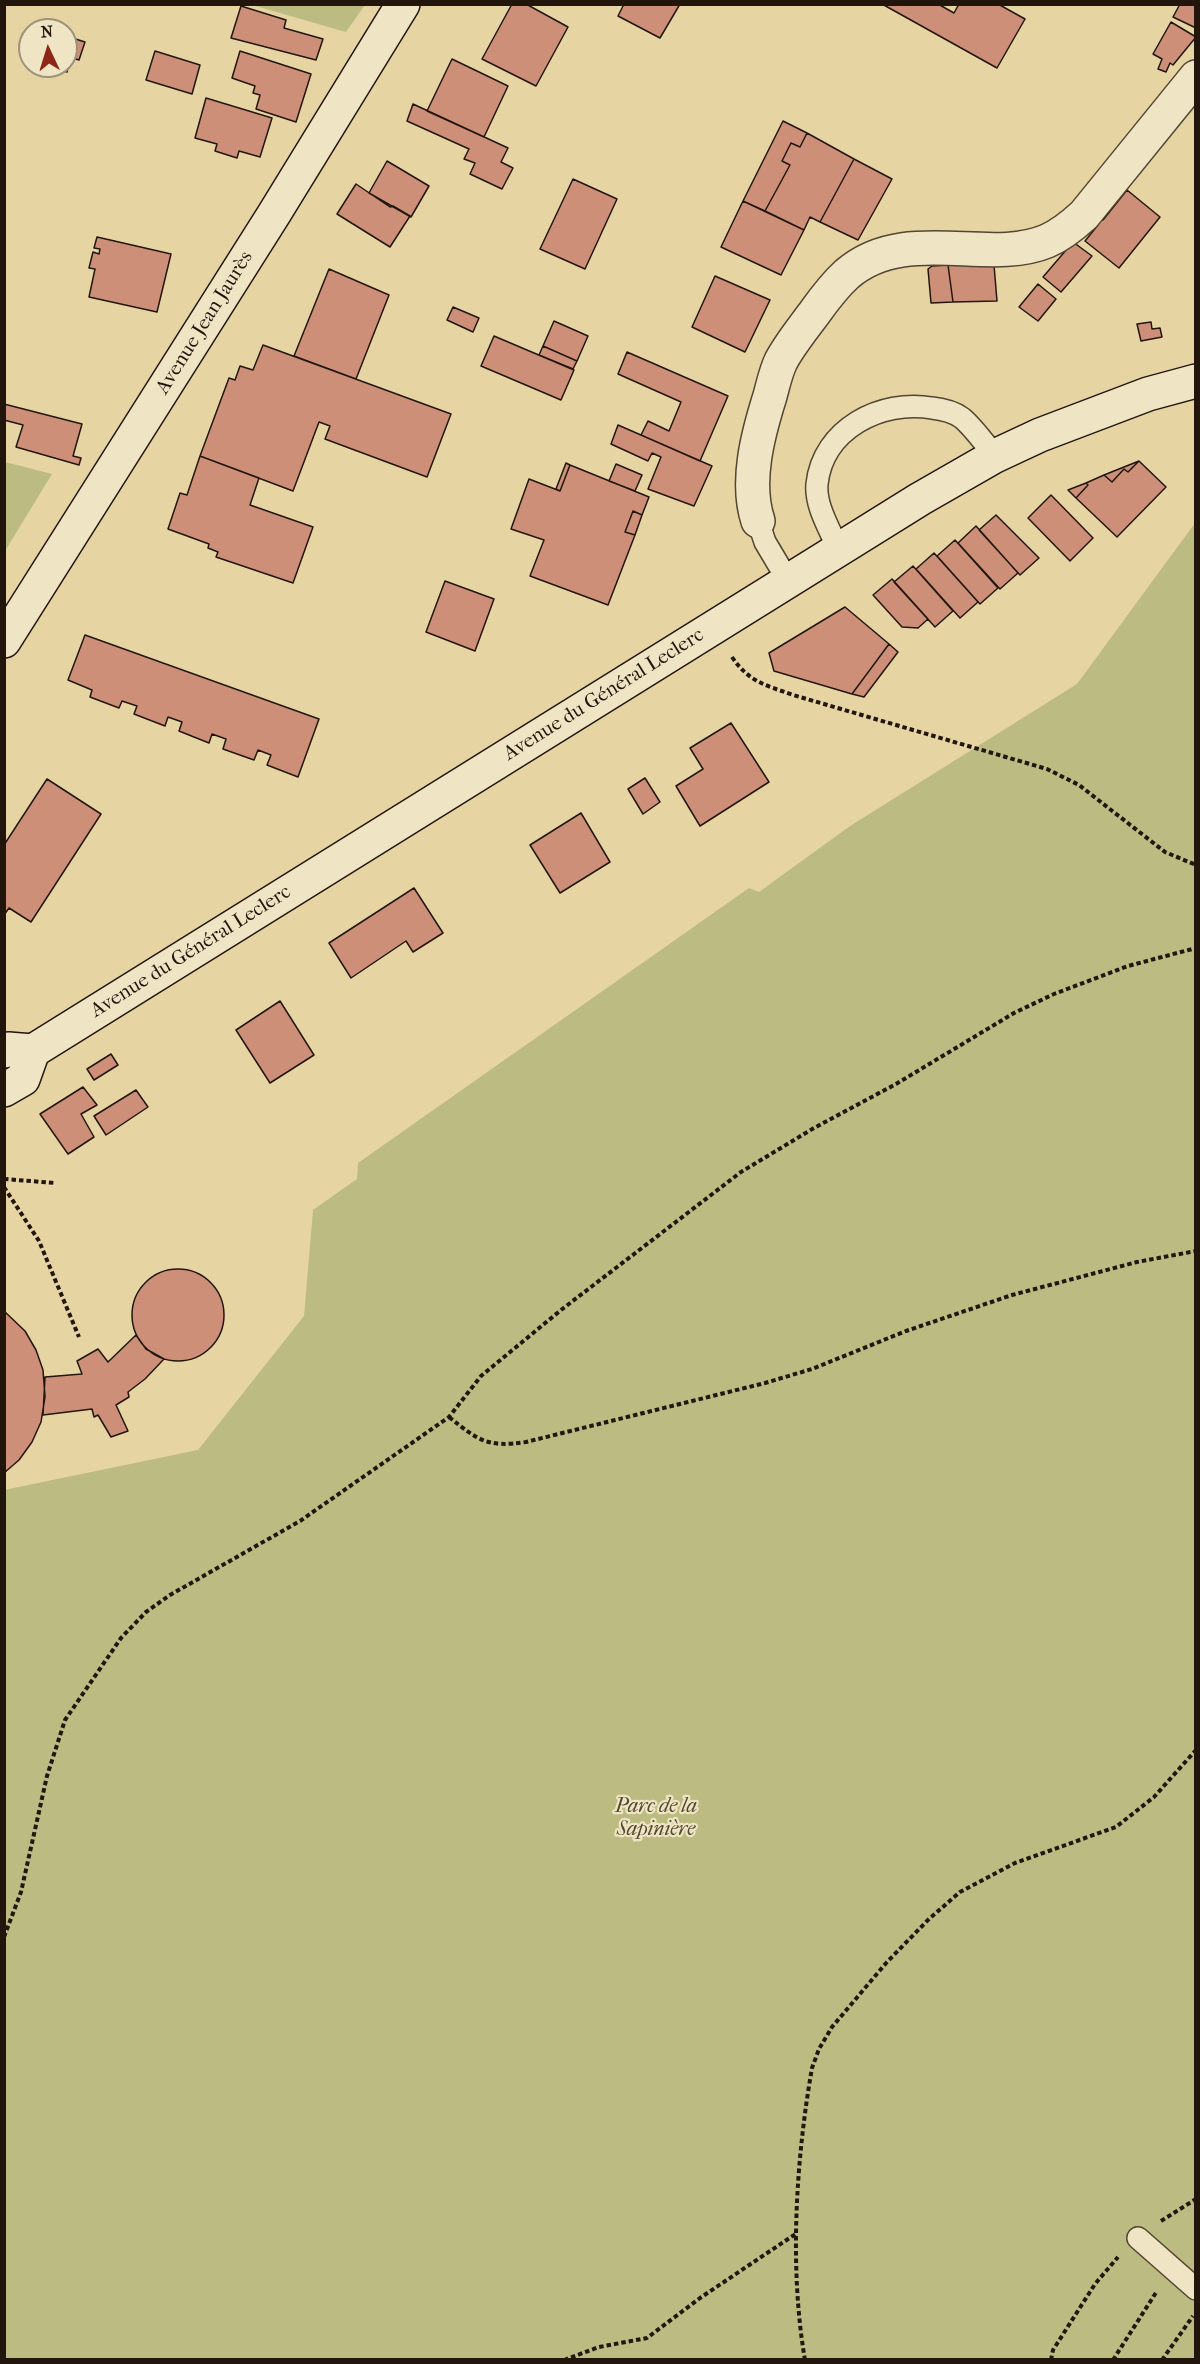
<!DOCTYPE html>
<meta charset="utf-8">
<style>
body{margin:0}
#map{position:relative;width:1200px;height:2364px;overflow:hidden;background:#e6d5a3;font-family:"IM FELL French Canon",serif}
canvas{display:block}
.frame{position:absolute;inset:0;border:6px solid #22160c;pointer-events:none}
.north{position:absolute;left:18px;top:18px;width:60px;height:60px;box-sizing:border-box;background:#efe4c3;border:2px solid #9d927a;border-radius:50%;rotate:356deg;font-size:16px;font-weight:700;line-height:24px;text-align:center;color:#22160c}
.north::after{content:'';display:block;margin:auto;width:21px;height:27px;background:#8f2418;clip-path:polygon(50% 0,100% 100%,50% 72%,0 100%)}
</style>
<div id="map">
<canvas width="1200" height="2364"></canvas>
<div class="frame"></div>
<div class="north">N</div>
</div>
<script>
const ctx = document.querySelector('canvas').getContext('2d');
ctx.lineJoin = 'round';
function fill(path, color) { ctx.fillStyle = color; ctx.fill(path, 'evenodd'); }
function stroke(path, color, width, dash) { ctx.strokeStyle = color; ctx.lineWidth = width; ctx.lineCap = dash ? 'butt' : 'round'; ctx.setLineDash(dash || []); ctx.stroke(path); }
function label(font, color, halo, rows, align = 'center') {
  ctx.font = font + ' "IM FELL French Canon",serif'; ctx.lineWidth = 4.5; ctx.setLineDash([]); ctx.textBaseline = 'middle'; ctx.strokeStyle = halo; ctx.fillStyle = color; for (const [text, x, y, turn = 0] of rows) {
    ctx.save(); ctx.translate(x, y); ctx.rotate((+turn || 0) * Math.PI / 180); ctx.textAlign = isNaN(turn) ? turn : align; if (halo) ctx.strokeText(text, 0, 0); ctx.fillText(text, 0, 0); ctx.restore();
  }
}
fill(new Path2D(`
 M252,5h113l-19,27z
 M5,462l47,12 -47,77 -1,-89z
 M1195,523v1836h-1190l-1,-869 194,-40 106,-134 9,-106 44,-31 1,-16 391,-275 10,4 91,-66 227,-142z`), '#bcbb81');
const building = new Path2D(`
 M512,4h14l42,23 -32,59 -54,-27z
 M624,4h56l-20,34 -42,-22z
 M882,4h56l16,9 5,-9h39l27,15 -28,49z
 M1180,4h16v24l-23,-11z
 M241,6l45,14 -2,8 39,11 -7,21 -85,-22z
 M1171,22l25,15 -23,28 -3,-2 -4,9 -8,-3 4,-10 -9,-5z
 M66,36l19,6 -6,18 -13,-4z
 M155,51l45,14 -8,29 -46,-14z
 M240,51l71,23 -15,48 -40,-13 4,-14 -7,-2 2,-7 -23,-8z
 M66,56l5,1 -4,15 -17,-6h16z
 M452,59l56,27 -24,51 -57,-26z
 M206,98l66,20 -12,39 -21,-6 -2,7 -22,-7 2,-7 -22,-6z
 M413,104l95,44 -7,14 12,6 -11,21 -32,-15 5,-11 -11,-4 5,-10 -62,-28z
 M783,121l24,12 -7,14 -9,-4 -9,18 8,4 -25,46 -22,-10z
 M807,133l47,26 -34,63 -10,-5 -6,13 -39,-19 25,-46 -8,-4 9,-18 9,4z
 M854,159l38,20 -34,61 -38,-18z
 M387,161l42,25 -18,31 -42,-24z
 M573,179l44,20 -32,70 -45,-20z
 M356,184l34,23 3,-1 17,10 -20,31 -53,-33z
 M1127,190l33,27 -41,51 -34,-27 13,-16 -4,-3 5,-6 4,4z
 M743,201l61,29 -23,45 -60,-28z
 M97,237l74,17 -14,58 -68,-15 6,-28 -6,-1 4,-16 6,2 1,-5 -6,-1z
 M1073,242l19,14 -31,36 -18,-15z
 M948,265l5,37 -22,1 -3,-34 4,-3z
 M948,265h46l3,36 -44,1z
 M329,269l60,26 -33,84 -62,-23z
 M715,276l55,24 -25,52 -53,-25z
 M1038,284l18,15 -18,22 -19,-14z
 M453,307l26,11 -6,14 -26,-12z
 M554,321l34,15 -11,25 -34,-15z
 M1151,322l1,7 8,-1 2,9 -21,4 -4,-17z
 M494,336l80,34 -13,30 -80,-34z
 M263,345l188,69 -24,63 -102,-38 5,-13 -11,-4 -26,69 -93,-35 29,-78 6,2 5,-14 13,4z
 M543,346l34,15 -4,8 -34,-14z
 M627,352l101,44 -28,65 -59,-26 7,-14 21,10 12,-29 -63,-28z
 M4,404l78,20 -9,32 8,2 -2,7 -63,-18 7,-22 -19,-5z
 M618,425l94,41 -18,40 -46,-17 13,-32 -9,-4 -4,8 -37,-17z
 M200,456l59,22 -9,27 63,22 -20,56 -77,-26 2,-5 -10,-4 1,-4 -41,-15 12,-36 7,2z
 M1139,461l-11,11 -4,-3 -12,13 -8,-7z
 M1139,461l27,26 -49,50 -41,-39 12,-13 -2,-2 18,-8 8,7 12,-13 4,3z
 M566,463l4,2 -10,26 -4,-2z
 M616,464l26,11 -7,16 -26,-10z
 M570,465l79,32 -7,18 -9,-4 -8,21 10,3 -27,70 -78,-29 14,-36 -33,-11 18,-50 31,12z
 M1086,483l2,2 -12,13 -8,-8z
 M1051,495l42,43 -23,23 -42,-43z
 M633,511l9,4 -7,20 -10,-3z
 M996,515l43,43 -19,17 -41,-45z
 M976,526l42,47 -18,16 -42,-46z
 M955,540l43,48 -18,16 -43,-48z
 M934,553l44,49 -18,16 -44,-49z
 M913,566l40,45 -18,16 -41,-45z
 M892,579l36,40 -10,9 -16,-1 -29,-32z
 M445,581l49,18 -19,52 -49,-19z
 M845,607l44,37 -37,50 -78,-23 -5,-18z
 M85,635l234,84 -21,58 -31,-12 4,-10 -13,-5 -4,10 -31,-11 3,-10 -14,-5 -3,9 -30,-12 3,-9 -14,-5 -3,9 -31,-12 3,-8 -15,-5 -3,7 -29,-11 2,-7 -24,-10z
 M889,644l9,8 -34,45 -12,-3z
 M731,723l38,59 -69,44 -24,-40 27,-17 -13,-21z
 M645,778l15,24 -17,12 -15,-25z
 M47,779l54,35 -70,108 -22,-14 -5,7v-70z
 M581,813l29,49 -50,31 -30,-48z
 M414,888l29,45 -30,19 -7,-11 -55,37 -22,-35z
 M280,1001l34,54 -44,28 -34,-53z
 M111,1054l7,11 -24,15 -7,-11z
 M83,1087l14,18 -16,9 13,23 -26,17 -28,-40z
 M136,1090l12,17 -42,28 -12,-19z
 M132 1315a46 46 0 1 1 92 0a46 46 0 1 1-92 0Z
 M4,1311l21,20 11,19 7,20 2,27 -4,25 -9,20 -13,18 -15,13z
 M136,1335l10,14 18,10 -19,20 -17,13 1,5 -13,8 12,26 -17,6 -13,-22 -4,2 -2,-8 -49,6 2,-38 37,-3 -5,-13 21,-12 10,13z`);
fill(building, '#ce8f79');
stroke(building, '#22160c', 1.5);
const lane = new Path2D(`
 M758,521l7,21 22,37
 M838,549c-8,-20 -23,-43 -21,-65 6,-55 64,-85 115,-76 9,1 22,4 30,10 12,10 23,26 33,38
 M1138,2238l58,51`);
const street = new Path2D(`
 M758,521c-13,-39 0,-87 12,-125 3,-11 6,-25 11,-35 9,-17 23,-34 34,-49 10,-14 20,-27 32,-38 58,-50 141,-8 200,-33 14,-6 25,-15 37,-26l112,-138`);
const secondary = new Path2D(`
 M4,641l270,-427 129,-210
 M4,1051l4,-2 25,2 887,-552 75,-43 45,-21 108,-41 48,-13
 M4,1090l19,-11 10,-28`);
stroke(lane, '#534632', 24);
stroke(street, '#534632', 36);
stroke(secondary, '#22160c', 36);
stroke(new Path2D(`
 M732,657c17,25 33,28 61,38l254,74 32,16 86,67 31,13
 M4,1179l51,4
 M4,1187l35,54 40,96
 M449,1417c29,23 38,31 77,25l239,-59 47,-14 94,-38 106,-36 125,-33 59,-11
 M4,1937l17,-45 26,-116 18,-56 56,-82 25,-26 24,-17 130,-74 149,-104 32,-41 80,-66 180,-138 73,-44 82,-44 118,-71 40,-19 74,-28 68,-18
 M1161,2221l35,-22
 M564,2360l35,-13 48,-9 53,-40 97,-65
 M805,2360c-16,-92 -9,-201 7,-292l7,-19 13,-22 55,-65 42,-43 31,-27 55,-29 101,-36 38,-30 42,-47
 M1051,2360l2,-10 42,-66 23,-27
 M1113,2360l44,-69
 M1162,2360l31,-44`), '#22160c', 4, [4.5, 3]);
stroke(lane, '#efe4c3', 21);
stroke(street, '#efe4c3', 33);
stroke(secondary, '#efe4c3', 33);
label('20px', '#22160c', '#efe4c3', [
 ["Avenue Jean Jaurès",205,323,-58],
 ["Avenue du Général Leclerc",604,695,-32],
 ["Avenue du Général Leclerc",191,952,-32]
]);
label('italic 20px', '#50482f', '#efe4c3', [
 ["Parc de la",656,1807],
 ["Sapinière",656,1830]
]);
</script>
